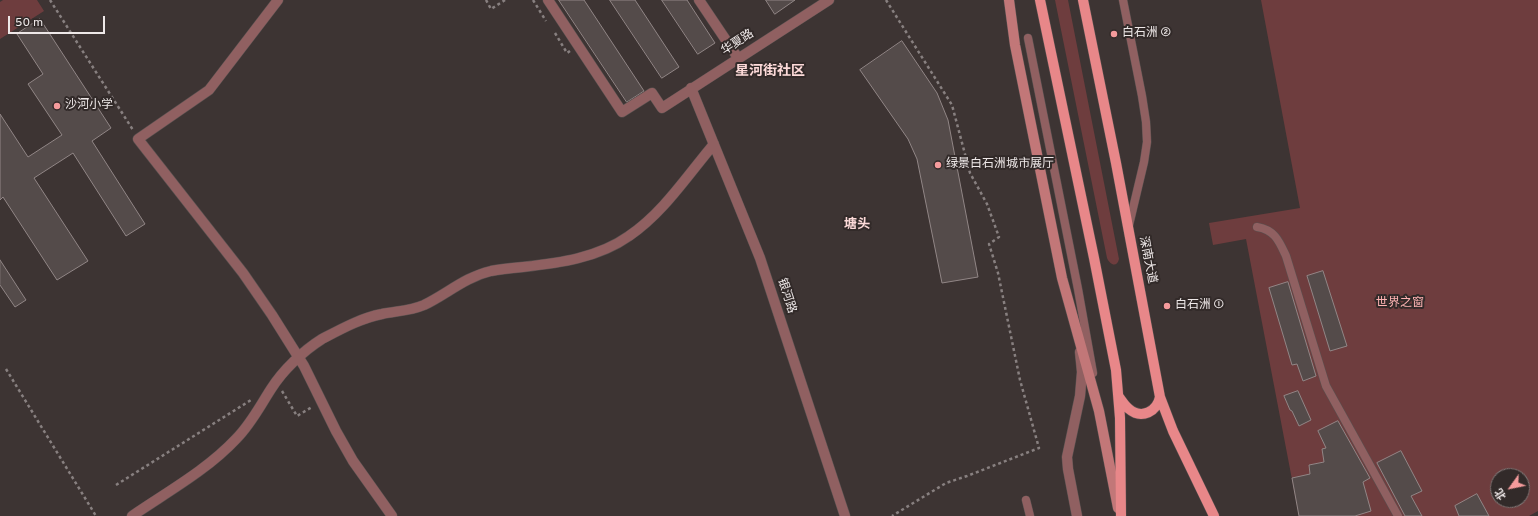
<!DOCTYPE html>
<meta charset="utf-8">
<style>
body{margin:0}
#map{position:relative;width:1538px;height:516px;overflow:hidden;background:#3d3433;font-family:Overpass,"Noto Sans SC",sans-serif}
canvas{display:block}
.north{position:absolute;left:1490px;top:468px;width:40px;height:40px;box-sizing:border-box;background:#322a29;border:1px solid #7d7675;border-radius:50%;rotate:237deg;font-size:11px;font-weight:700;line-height:16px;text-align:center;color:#eee8e8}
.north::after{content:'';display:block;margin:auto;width:14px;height:18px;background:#f59b9c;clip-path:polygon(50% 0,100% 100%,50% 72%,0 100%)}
.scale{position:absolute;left:8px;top:16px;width:97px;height:18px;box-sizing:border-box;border:2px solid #eee8e8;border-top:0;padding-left:5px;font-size:12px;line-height:14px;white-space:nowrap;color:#eee8e8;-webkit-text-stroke:3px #322a29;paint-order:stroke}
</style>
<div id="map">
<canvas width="1538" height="516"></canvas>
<div class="north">北</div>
<div class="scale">50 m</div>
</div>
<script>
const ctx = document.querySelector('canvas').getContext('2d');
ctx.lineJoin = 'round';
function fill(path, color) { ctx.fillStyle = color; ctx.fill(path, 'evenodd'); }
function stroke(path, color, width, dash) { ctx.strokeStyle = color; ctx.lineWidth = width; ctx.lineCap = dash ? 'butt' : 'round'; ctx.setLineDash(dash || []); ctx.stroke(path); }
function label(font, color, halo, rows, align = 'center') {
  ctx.font = font + ' Overpass,"Noto Sans SC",sans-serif'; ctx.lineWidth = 4; ctx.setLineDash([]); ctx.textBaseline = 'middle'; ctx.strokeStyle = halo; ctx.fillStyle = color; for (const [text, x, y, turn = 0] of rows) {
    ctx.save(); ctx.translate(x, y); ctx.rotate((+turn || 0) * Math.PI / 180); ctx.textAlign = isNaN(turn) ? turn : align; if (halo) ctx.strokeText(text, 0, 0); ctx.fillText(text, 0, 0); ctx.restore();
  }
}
fill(new Path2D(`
 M3,0h34l7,11 -44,28v-37z
 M1055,0h13l51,259c-2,9 -9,6 -12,-1z
 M1261,0h277v511l-9,5h-230l-53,-277 -33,6 -4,-22 91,-15zM1498,476h24v24h-24z`), '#6e3d3e');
const building = new Path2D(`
 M559,0h25l60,91 -17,11z
 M610,0h25l44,67 -17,11z
 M662,0h25l28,43 -17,11z
 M766,0h29l-20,14z
 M40,19l71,109 -19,13 53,83 -19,12 -53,-83 -39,25 54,83 -31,19 -54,-83 -3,3v-86l28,43 34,-22 -34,-51 15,-10 -26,-40z
 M902,41l35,52 11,27 30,157 -36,6 -25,-124 -9,-20 -48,-69z
 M0,260l26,40 -11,7 -15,-22z
 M1323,271l24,75 -17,5 -23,-75z
 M1288,282l28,94 -13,5 -6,-17 -5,1 -23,-77z
 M1298,391l13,29 -12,6 -7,-15 -2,-1 -6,-14z
 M1338,421l32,57 -7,4 8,29 -16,5h-56l-7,-38 18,-4 -1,-9 15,-3 -2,-13 4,-1 -8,-17z
 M1401,451l21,40 -11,5 11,20h-17l-28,-53z
 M1477,494l12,22h-30l-4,-10z`);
fill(building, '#544b4a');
stroke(building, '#918686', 1);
const service = new Path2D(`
 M1123,0l19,96 4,26 1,20 -3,20 -15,63
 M1028,38l50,251 15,84
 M1257,227c18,3 22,14 29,29l40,130 72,130
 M1026,500l4,16`);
const minor = new Path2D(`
 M278,0l-69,90 -71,49 105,134 29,42 32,51 32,65 17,30 39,55
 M548,0l74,112 30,-19 10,15 167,-108
 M699,0l39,58
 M691,88l69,170 85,258
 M132,516c35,-24 75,-46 104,-77 15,-15 24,-33 35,-50 12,-19 32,-38 51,-50 19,-10 39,-21 60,-25 14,-3 28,-3 42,-9 23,-11 41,-28 67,-34 10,-2 21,-3 32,-4 36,-4 75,-9 106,-31 34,-23 58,-60 85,-92
 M1077,516l-9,-47 -1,-12 13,-61 2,-24 -2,-20`);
const secondary = new Path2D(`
 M1009,0l6,45 47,233 37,133 19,97`);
const primary = new Path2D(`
 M1040,0l54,258 22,112 4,48 1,98
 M1083,0l33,163 44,234 13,34 41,85
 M1119,397c3,4 6,9 10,12 13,11 28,2 31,-12`);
stroke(service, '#595150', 9);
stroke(minor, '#595150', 11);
stroke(secondary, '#595150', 11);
stroke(primary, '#595150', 11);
stroke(new Path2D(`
 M50,0l83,130
 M486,0l5,9 14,-9
 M533,0l13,21
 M886,0l66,105 18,68 17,31 12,33 -10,7 9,29 22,107 19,68 -72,28 -21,7 -54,33
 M555,33l12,20 3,-2
 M6,369l90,147
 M282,391l15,25 15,-9
 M116,485l135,-85`), '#888080', 2.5, [3, 3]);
stroke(service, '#906061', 8);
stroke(minor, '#906061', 10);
stroke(secondary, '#c27778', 10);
stroke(primary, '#e88789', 10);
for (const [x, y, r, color] of [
 [1114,34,4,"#f59b9c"],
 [57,106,4,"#f59b9c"],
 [938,165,4,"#f59b9c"],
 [1167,306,4,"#f59b9c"]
]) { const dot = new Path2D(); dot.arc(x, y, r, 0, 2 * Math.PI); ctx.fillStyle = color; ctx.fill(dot); stroke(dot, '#322a29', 1.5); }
label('12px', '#eee8e8', '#322a29', [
 ["白石洲 ②",1122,34],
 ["沙河小学",65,106],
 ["绿景白石洲城市展厅",946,165],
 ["白石洲 ①",1175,306]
], 'left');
label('12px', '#eee8e8', '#322a29', [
 ["华夏路",738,43,-33],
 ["深南大道",1147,260,79],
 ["银河路",786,296,72]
]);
label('12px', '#feb3b3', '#322a29', [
 ["世界之窗",1400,304]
]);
label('bold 13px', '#fddad9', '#322a29', [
 ["塘头",857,225]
]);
label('bold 14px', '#fddad9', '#322a29', [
 ["星河街社区",770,72]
]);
</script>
